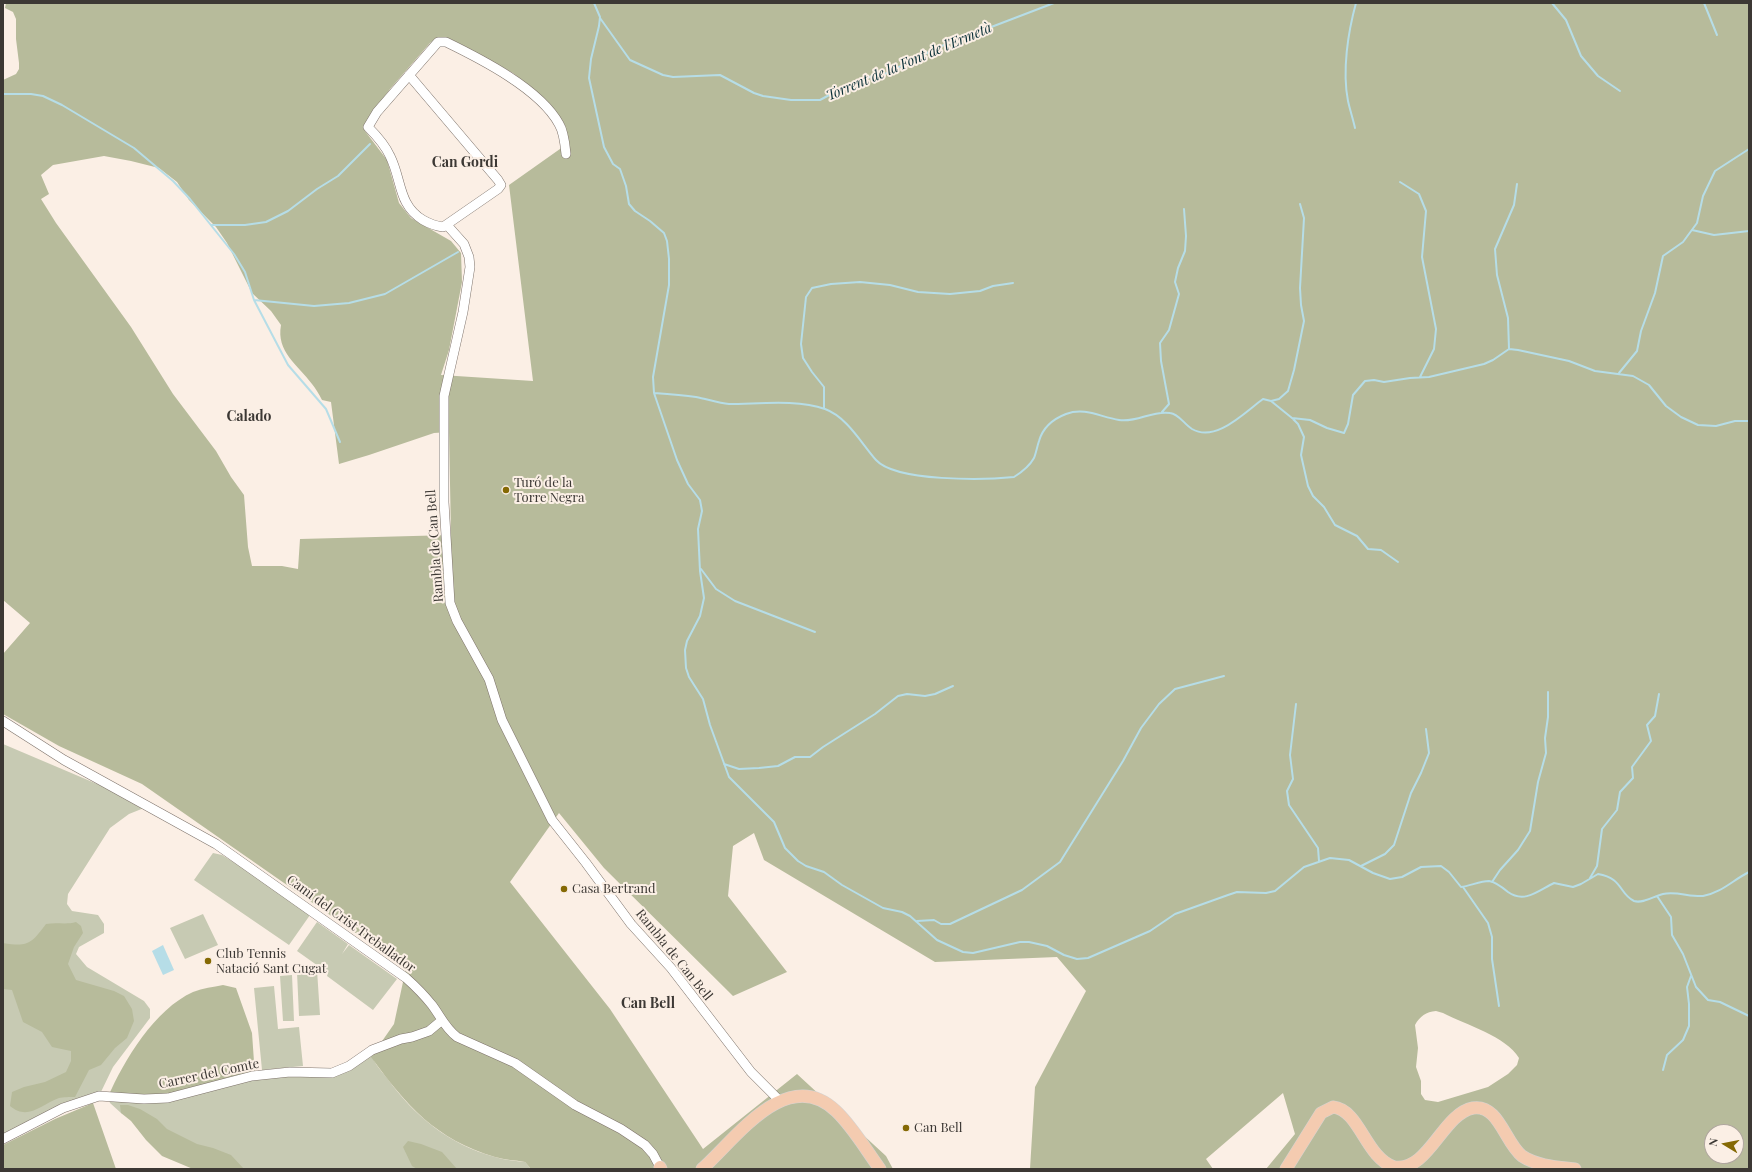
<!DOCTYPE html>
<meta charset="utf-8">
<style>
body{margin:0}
#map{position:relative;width:1752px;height:1172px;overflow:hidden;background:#fbefe5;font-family:"Playfair Display",serif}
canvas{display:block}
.frame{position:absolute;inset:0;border:4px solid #3c3834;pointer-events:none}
.north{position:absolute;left:1704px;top:1124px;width:40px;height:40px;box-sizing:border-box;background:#fbefe5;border:1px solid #afa69e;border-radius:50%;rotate:280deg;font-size:11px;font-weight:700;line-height:16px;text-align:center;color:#3c3834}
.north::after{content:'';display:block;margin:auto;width:14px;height:18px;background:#856904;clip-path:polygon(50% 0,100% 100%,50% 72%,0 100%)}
</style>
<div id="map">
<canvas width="1752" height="1172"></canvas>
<div class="frame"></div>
<div class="north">N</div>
</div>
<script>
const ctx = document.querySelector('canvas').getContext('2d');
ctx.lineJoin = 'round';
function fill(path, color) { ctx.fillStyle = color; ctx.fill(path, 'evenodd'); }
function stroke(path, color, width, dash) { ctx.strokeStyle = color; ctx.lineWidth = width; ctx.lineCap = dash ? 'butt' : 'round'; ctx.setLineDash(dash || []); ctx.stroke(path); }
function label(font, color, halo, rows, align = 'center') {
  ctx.font = font + ' "Playfair Display",serif'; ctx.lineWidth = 4; ctx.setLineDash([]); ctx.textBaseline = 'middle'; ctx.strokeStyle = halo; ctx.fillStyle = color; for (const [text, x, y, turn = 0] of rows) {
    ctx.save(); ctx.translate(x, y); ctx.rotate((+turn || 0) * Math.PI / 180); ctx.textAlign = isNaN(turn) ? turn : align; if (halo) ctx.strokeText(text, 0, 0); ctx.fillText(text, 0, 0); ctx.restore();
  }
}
fill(new Path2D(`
 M3,744l146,62 -20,8 -19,14 -42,66 -1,10 5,7 26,4 6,9v9l-25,14 -3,7 11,13 57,34 6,8v9l-37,49 -14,29 -96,43z
 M213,853l9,2 26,16 62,44 -21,30 -95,-65z
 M203,914l15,31 -33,14 -15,-31z
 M317,922l31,22 -6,10 7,-9 48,34 -24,31 -46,-34 1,-3 -31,-22z
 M317,970l3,45 -21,1 -2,-44z
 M292,975l2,46h-11l-3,-45z
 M274,986l4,43 21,-2 4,39 -41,4 -8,-82z
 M372,1050c-1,11 8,19 15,28 27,38 63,67 108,79 10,3 21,4 30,5l6,7h-298l-89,-46 -23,-10 -11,-10 -2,-6 144,-21 80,-3z`), '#c7cab3');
fill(new Path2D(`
 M6,3h1743v1166h-483l29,-35 -12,-41 -77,66 7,10h-183l5,-82 51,-96 -29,-34 -122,5 -171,-102 -10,-27 -21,13 -5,50 59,76 -54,24 -129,-128 -45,-55 -49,69 100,127 93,140 94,-75 89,82 7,13h-362l-6,-7c-10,-2 -20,-2 -30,-5 -60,-18 -88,-51 -124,-100l23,-33 12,-56 -264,-184 -83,-38 -56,-32v-60l27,-31 -27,-23v-520l13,-6 3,-5v-6l-3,-24v-20l-3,-7 -8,-4zM436,39l40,14 37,20 25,20 27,32 2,19 -58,41 24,196 -92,-6 8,-25 13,-68 -1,-29 -10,-12 -40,-23 -12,-15 -12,-43 -22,-29 3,-12 22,-30 40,-46zM104,156l27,5 28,7 18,14 12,18 27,27 11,16 25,50 19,18 10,14c-5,27 17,40 31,59 4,5 7,10 10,16l9,2 8,62 30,-9 65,-22 15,-1 2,103 -151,4 -2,30 -16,-3h-30l-4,-19 -4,-52 -13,-18 -15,-26 -43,-57 -42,-67 -75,-104 -15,-24 8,-5 -8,-19 12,-10zM1436,1011l7,2c23,12 63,23 76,45l-2,7 -9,9 -20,13 -50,15 -13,-2 -4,-6v-13l-5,-14 2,-19 -3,-23c5,-9 11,-13 21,-14zM1712,1132h24v24h-24z
 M76,922l5,4 2,7 -9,14 -6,17 8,16 38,11 10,5 8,13 2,12 -7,17 -12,10 -14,17 -12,5 -14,27c-5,0 -12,0 -16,1 -19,7 -31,23 -49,8l2,-14 12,-5 21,-5 21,-10 5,-11v-10l-19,-4 -10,-15 -19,-10 -11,-32 -9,-1v-46c25,4 28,1 43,-19 11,-2 20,1 30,-2z
 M223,985l13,3 16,45 3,43 -87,22 -60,-1c16,-37 47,-88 85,-105 10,-4 20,-5 30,-7z
 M93,1103l23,66h-113v-24l52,-26z
 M120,1105h8l12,4 17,10 10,10 30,15 16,4 18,7 13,14h-51l-31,-13 -16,-16 -15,-19 -10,-8z
 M408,1141l13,3 21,8 15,17h-40l-5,-3 -9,-19z`), '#b7bb9b');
fill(new Path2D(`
 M163,945l11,25 -11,5 -11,-24z`), '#b6dde7');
stroke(new Path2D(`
 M594,3l6,14 -1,9 -8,33 -2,19 15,69 9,17 7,5 6,17 3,18 6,7 15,10 14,12 3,8 2,18v26l-16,92 1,16 23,67 11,24 12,16 2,11 -4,18 2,42 4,27 -4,18 -13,25 -2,9 1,18 3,9 14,22 7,26 19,52 45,45 11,26 13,13 8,5 18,6 18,13 41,23 19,4 8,4 27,24 26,12 10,1 47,-11h9l18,4 17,9 13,4 11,-1 62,-27 25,-17 53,-19 9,-3 29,1 9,-2 29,-24 26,-9 19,2 24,13 17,6 12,-2 19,-10 20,-1 8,6 12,15c9,-1 19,-6 28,-6 7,1 13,6 19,11 17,12 31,-2 46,-9l19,4 8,-3 17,-10c25,4 21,20 36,27 9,3 20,-5 29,-7 13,-3 27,3 40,2 18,-3 30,-16 46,-24
 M1552,3l14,17 15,36 17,20 22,15
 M1704,3l13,32
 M600,18l30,42 33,15 10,2 47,-2 34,18 9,3 28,4h29l26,-14 29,-11 10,-1 54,-27 115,-44
 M3,94h28l12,2 19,9 72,43 39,33 17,18 44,55 11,18 9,28 34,65 38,44 14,33
 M1355,128c-2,-9 -5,-18 -7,-27 -6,-30 0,-69 8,-98
 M1400,182l19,12 7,17 -4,46 14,72 -2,20 -14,28
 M211,225h34l21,-3 22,-11 29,-22 21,-13 32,-32
 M1692,230l22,5 35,-4
 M254,300l60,6 35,-3 36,-9 73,-42
 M1509,349l-1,-31 -11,-43 -2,-26 19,-44 3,-21
 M1619,373l18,-22 4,-20 14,-38 8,-37 20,-14 14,-19 6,-27 12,-25 34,-22
 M654,393c14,1 28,2 42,4 11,2 22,6 33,7 29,0 68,-5 96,5 22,8 36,34 51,51 20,22 109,20 138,17 8,-5 15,-10 20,-19 2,-5 3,-11 5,-17 4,-14 14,-22 27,-27 19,-7 34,3 53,6 18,3 33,-10 51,-7 9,1 14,11 22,16 24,14 53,-17 71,-30l8,2 21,17 18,2 17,8 17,5 4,-9 5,-29 12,-14 9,-1 10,2 26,-4 19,-1 55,-13 9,-4 16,-11 9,1 51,11 26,10 38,5 16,9 17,21 15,11 17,8 18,1 19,-5h14
 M1271,401l8,-2 9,-8 6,-21 10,-49 -3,-16 -1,-17 4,-70 -4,-14
 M824,408v-21l-12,-15 -9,-14 -2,-14 5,-47 6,-9 19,-4 29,-2 30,3 28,7 32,2 30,-3 13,-5 20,-3
 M1162,412l7,-8 -8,-43 -1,-18 9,-13 10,-36 -4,-12 3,-14 7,-17 1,-15 -2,-27
 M1293,419l5,5 6,13 -3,18 7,31 5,10 11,11 11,18 22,11 11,13 13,1 17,12
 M701,569l15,20 19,12 80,31
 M1296,704l-6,51 3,24 -6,12 2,14 29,43 1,13
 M724,764l15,5 20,-1 19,-2 17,-9h15l13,-10 52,-33 23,-18 9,-2 18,2 10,-2 18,-8
 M1361,866l24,-12 9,-9 17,-52 10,-20 8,-20 -3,-24
 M1590,878l7,-12 5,-37 15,-19 3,-18 13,-14 -1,-11 19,-26 -4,-16 8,-9 4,-22
 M1492,882l8,-12 18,-20 12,-19 8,-49 8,-29 -1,-15 3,-21v-25
 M1463,887l25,36 4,14v22l7,47
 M1657,896l14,21 1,18 11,19 13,33 12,13 12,2 29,14
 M917,921l17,-1 7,4h9l72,-34 38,-28 63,-101 18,-33 18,-24 16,-15 49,-13
 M1663,1070l4,-15 16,-15 6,-14v-22l-2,-17 4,-11`), '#b6dde7', 2);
const minor = new Path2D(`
 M409,75l89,105 3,5 -3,4 -55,38c-8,-1 -13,-3 -20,-7 -25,-15 -21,-40 -33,-64 -5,-11 -13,-20 -22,-29l9,-15 61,-70h8c35,17 94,47 113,82 5,8 6,20 7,30
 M447,225l17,19 5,13 1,10 -7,45 -19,84v106l6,101 7,18 32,58 13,41 50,100 34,43 45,61 40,44 80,104 29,29
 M3,721l61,39 152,84 190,134c9,8 18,17 26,27 9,12 13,23 25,32l58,26 60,42 46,24 24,16 8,9 8,15
 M3,1139l60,-31 36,-12 45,3 24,-1 84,-22 38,-4 42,1 17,-7 23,-16 29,-11 11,-2 17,-6 12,-10`);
const major = new Path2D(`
 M660,1167l1,2
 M702,1169c33,-29 85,-105 134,-58 17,16 30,39 44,58
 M1286,1169l35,-56 12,-6c27,3 32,50 61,60 35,5 48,-53 79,-59 26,-4 32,35 49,48 15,10 36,11 53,13`);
stroke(minor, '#7d726a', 10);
stroke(major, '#d4d3d2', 13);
stroke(minor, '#fff', 9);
stroke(major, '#f4cbb0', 12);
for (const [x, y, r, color] of [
 [506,490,4,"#856904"],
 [564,889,4,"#856904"],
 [208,961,4,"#856904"],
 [906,1128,4,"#856904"]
]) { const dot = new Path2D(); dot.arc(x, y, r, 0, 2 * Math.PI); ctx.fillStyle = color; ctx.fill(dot); stroke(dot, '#fbefe5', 1.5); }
label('13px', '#3c3834', '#fbefe5', [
 ["Turó de la",514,483],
 ["Torre Negra",514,498],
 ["Casa Bertrand",572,889],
 ["Club Tennis",216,954],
 ["Natació Sant Cugat",216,969],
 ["Can Bell",914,1128]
], 'left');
label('13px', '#3c3834', '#fbefe5', [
 ["Rambla de Can Bell",435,546,-94],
 ["Camí del Crist Treballador",351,924,36],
 ["Rambla de Can Bell",674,955,51],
 ["Carrer del Comte",209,1074,-12]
]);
label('italic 14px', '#092f37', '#fbefe5', [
 ["Torrent de la Font de l'Ermetà",909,62,-23]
]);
label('bold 14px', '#3c3834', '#fbefe5', [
 ["Can Gordi",465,163],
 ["Calado",249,417],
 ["Can Bell",648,1004]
]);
</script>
